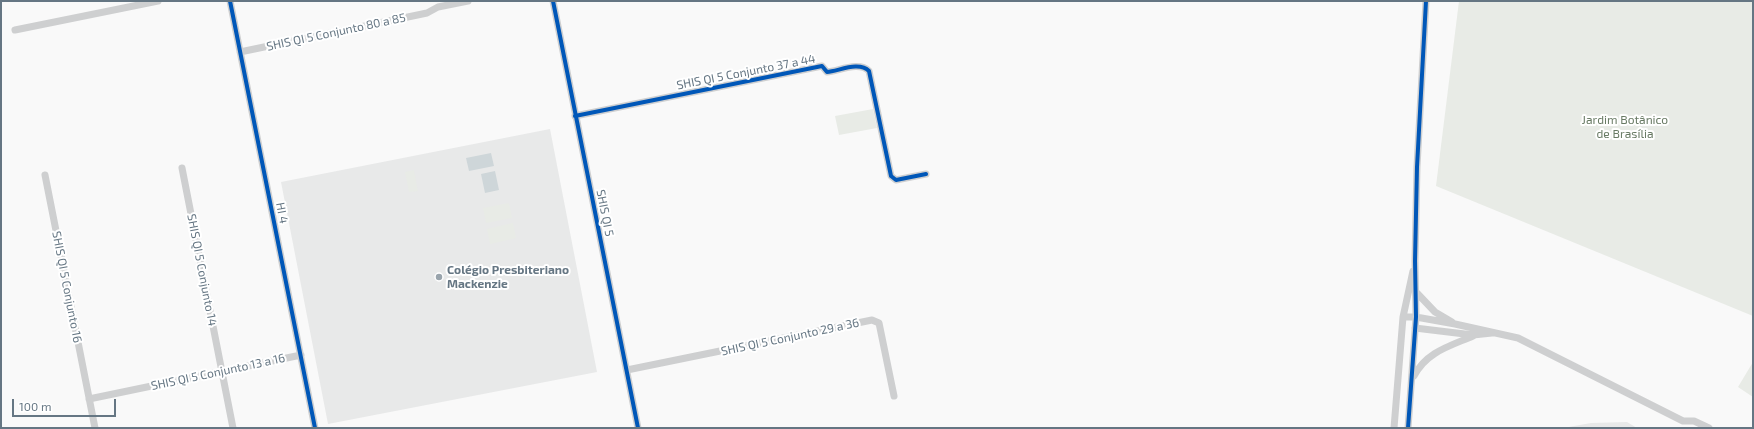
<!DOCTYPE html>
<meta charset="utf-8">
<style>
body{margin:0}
#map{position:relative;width:1754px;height:429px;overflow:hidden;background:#f9f9f9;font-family:"Exo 2",sans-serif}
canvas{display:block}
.frame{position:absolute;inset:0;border:2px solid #657683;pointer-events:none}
.scale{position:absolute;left:12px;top:399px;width:104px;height:18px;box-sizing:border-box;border:2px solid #657683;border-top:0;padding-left:5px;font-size:12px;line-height:14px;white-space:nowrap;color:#657683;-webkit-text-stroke:3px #fff;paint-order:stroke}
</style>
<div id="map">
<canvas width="1754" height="429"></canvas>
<div class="frame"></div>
<div class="scale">100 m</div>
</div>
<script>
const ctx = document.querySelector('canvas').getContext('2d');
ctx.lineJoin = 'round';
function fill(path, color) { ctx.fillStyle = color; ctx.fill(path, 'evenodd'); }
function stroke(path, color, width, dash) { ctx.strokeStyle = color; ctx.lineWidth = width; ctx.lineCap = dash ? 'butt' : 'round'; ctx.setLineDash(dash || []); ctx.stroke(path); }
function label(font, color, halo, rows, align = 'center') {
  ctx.font = font + ' "Exo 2",sans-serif'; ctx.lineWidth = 4; ctx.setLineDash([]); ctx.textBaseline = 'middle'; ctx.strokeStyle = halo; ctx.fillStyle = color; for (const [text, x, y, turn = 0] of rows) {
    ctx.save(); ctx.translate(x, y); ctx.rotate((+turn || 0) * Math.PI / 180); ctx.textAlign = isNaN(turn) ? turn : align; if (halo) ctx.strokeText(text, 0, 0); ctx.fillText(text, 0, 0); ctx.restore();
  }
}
fill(new Path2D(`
 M550,129l47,243 -269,52 -47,-242z
 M1627,422l10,6h-74l28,-5z`), '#e8e9e9');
fill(new Path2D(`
 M1459,1h294v315l-317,-130z
 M873,109l4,19 -38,7 -4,-19z
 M414,170l4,21 -9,1 -4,-20z
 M509,203l3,15 -26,5 -3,-15z
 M513,223l3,15 -26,6 -3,-15z
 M1753,362v35l-15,-10z`), '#e8ebe6');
fill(new Path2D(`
 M491,153l3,13 -25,5 -3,-13z
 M495,171l4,19 -14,3 -4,-19z`), '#ced6d9');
stroke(new Path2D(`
 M230,1l85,427
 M553,1l85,427
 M15,30l143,-29
 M240,52l187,-39 11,-6 30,-6
 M575,116l247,-50 5,6c12,-1 32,-11 42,-1l22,105 5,4 30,-6
 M182,168l51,260
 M45,175l50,253
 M1416,292l19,20 17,10
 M1403,317h13l39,7 63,14 165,83h11l15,7
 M1415,328l58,7 19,-2
 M627,370l245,-50 7,3 15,73
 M1414,376c12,-24 36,-30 59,-40
 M89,399l212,-44
 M1394,428l9,-111 10,-46
 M1408,428l8,-111 -1,-56 2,-94 9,-166`), '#cecfd0', 7);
stroke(new Path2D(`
 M230,1l85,427
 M553,1l85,427
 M575,116l247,-50 5,6c12,-1 32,-11 42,-1l22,105 5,4 30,-6
 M1408,428l8,-111 -1,-56 2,-94 9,-166`), '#0057b8', 4);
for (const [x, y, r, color] of [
 [439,277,4,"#99a4ac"]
]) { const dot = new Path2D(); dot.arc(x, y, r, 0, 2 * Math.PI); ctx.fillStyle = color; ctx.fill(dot); stroke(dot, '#fff', 1.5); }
label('12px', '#657683', '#fff', [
 ["SHIS QI 5 Conjunto 80 a 85",336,32,-12],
 ["SHIS QI 5 Conjunto 37 a 44",746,72,-11],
 ["HI 4",282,213,79],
 ["SHIS QI 5",605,213,79],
 ["SHIS QI 5 Conjunto 14",202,270,79],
 ["SHIS QI 5 Conjunto 16",67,287,79],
 ["SHIS QI 5 Conjunto 29 a 36",790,337,-12],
 ["SHIS QI 5 Conjunto 13 a 16",218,372,-12]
]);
label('12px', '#687a64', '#fff', [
 ["Jardim Botânico",1625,120],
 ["de Brasília",1625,134]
]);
label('bold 12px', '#657683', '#fff', [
 ["Colégio Presbiteriano",447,270],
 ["Mackenzie",447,284]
], 'left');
</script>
